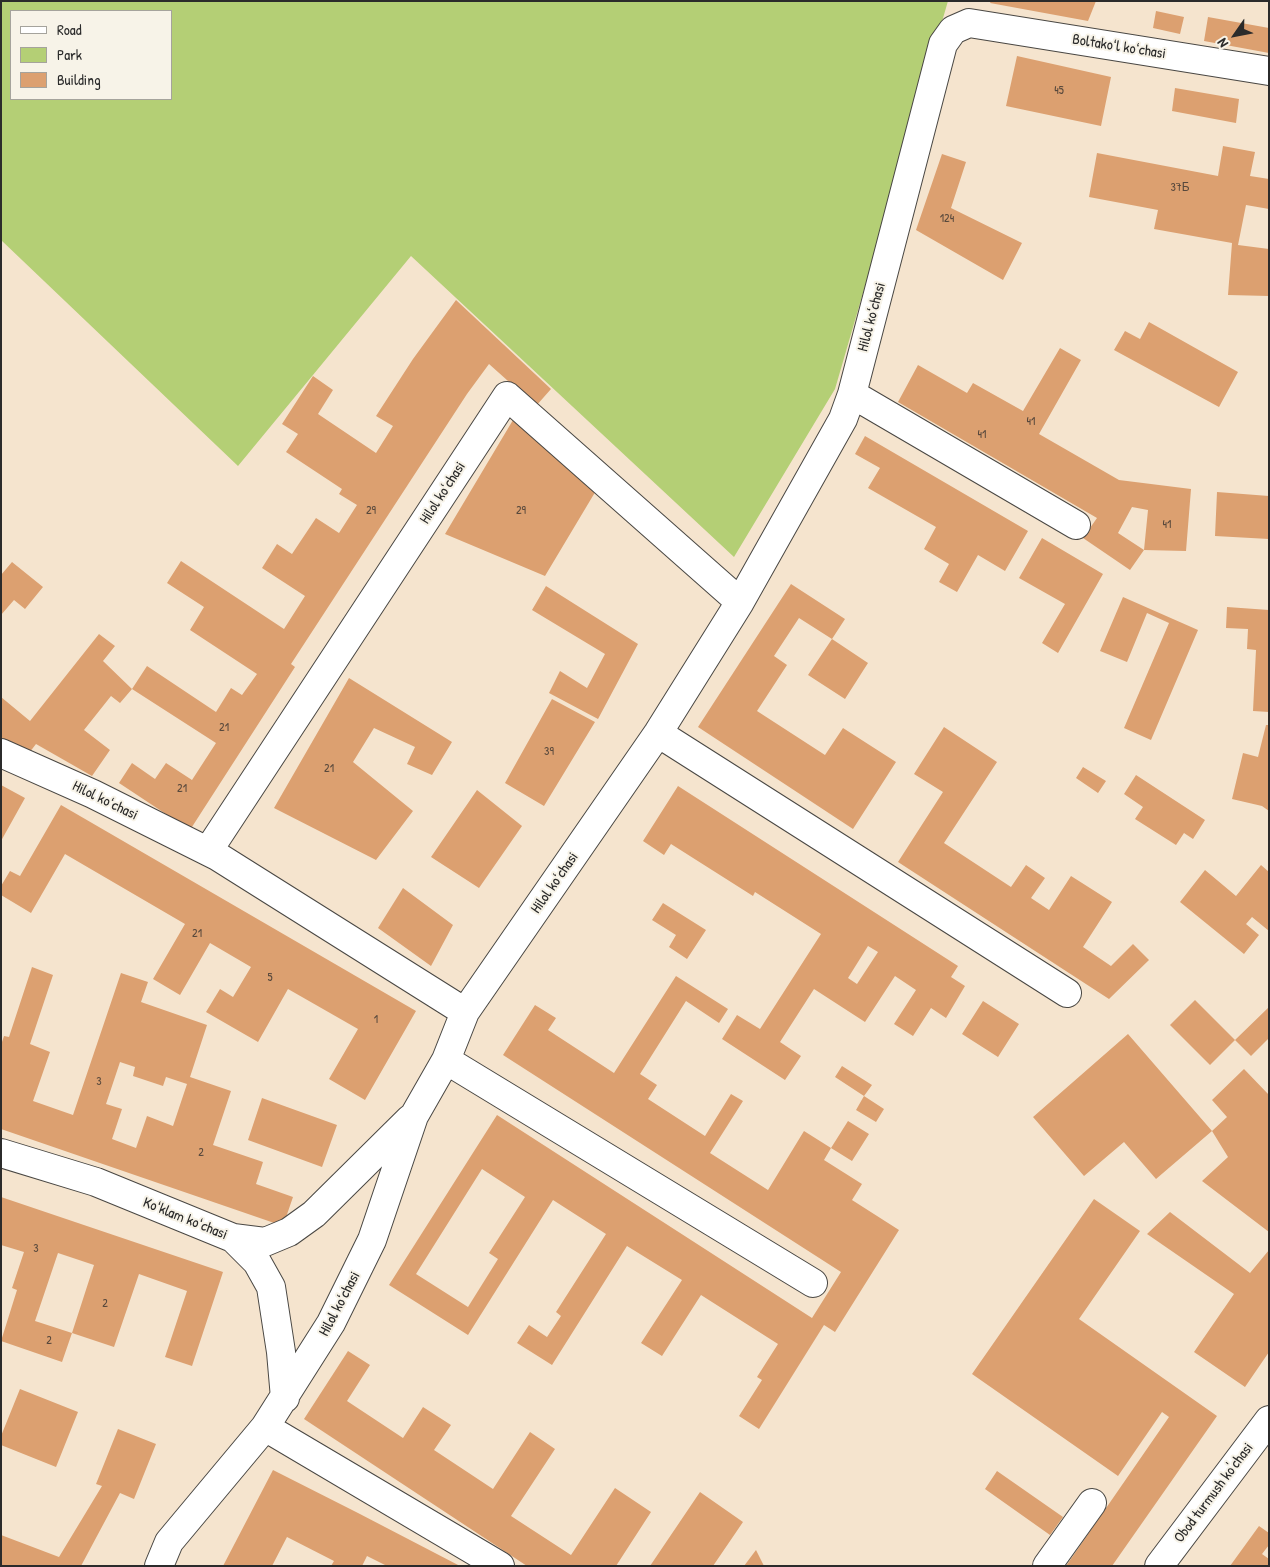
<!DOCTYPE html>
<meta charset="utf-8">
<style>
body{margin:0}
#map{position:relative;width:1270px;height:1567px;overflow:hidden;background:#f5e4ce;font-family:"Patrick Hand",sans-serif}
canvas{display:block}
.frame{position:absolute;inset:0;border:2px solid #2b2b2b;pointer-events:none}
.legend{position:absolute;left:10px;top:10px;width:162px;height:90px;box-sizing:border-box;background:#f7f3e8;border:1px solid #a5a39c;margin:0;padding:6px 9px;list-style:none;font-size:15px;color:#2b2b2b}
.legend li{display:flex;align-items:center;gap:10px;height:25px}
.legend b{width:25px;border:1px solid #a5a39c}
.north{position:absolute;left:1210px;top:10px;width:50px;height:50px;-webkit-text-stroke:4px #f7f3e8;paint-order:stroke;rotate:237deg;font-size:14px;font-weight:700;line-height:20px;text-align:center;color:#2b2b2b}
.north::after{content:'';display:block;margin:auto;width:18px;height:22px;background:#2b2b2b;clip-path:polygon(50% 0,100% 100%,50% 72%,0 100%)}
</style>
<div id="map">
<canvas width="1270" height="1567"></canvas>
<div class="frame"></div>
<ul class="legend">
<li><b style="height:6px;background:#fff"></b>Road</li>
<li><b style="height:14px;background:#b4cf75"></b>Park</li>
<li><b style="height:14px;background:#dca070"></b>Building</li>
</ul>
<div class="north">N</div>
</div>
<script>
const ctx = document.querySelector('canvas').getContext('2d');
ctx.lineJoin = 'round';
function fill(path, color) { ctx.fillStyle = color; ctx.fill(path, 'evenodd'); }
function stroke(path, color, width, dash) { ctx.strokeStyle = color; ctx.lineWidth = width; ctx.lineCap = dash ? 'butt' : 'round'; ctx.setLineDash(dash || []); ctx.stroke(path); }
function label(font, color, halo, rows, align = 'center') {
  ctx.font = font + ' "Patrick Hand",sans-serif'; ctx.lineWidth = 4; ctx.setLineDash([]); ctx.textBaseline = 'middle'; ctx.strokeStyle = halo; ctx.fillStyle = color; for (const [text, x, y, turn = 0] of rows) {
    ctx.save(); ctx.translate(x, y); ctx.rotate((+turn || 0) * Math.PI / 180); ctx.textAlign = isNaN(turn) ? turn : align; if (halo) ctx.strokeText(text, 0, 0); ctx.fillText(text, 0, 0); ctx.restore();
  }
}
fill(new Path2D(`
 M1,1h947l-113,388 -101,168 -323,-301 -173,210 -237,-226zM11,11h160v88h-160z`), '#b4cf75');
fill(new Path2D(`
 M991,1h105l-8,20 -98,-18z
 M1156,11l28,6 -4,17 -27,-6z
 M1208,17l61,11v25l-65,-12z
 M1017,56l94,21 -10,49 -95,-20z
 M1175,88l64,11 -3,24 -64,-12z
 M1223,146l32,6 -5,24 19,3v30l-23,-4 -8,40 31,4v47l-41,-1 4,-52 -78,-14 4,-19 -69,-13 8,-44 121,23z
 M942,154l24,8 -15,46 71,35 -19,37 -87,-50z
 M456,300l95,89 -15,17 -47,-42 -22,30 -176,270 4,3 -105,163 -71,-47 13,-20 23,16 11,-16 26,17 24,-37 -84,-54 15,-23 69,46 15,-24 11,7 15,-21 -67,-44 14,-23 -37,-24 14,-22 103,68 21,-33 -43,-28 15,-24 15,10 24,-36 23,15 18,-28 -18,-11 3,-5 -56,-37 12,-18 -16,-10 31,-48 20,14 -15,24 58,39 17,-27 -17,-10 37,-57z
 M1149,322l89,50 -19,35 -105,-57 11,-19 15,8z
 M1060,348l21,12 -42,74 80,46 72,9 -5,62 -42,-1 4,-40 -16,-3 -14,26 26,17 -14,20 -47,-32 14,-20 -199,-116 20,-37 49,28 6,-10 50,28z
 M516,415l81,74 -52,87 -100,-42z
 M865,436l163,95 -23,40 -27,-16 -21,37 -18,-10 10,-18 -25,-15 12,-22 -68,-39 12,-20 -25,-14z
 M1217,492l52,4v43l-54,-3z
 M1042,538l61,36 -45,79 -16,-10 23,-39 -46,-26z
 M12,562l31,25 -18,22 -11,-9 -13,15v-40z
 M791,584l54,35 -13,20 -33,-21 -25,38 13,9 -30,46 68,44 18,-27 53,34 -43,67 -155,-102z
 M546,586l92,58 -40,75 -49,-26 11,-22 27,17 18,-34 -73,-44z
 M1123,597l75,33 -47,110 -27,-12 45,-105 -22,-10 -20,49 -27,-11z
 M1227,607l42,3v102l-16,-1 3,-61 -9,-1 1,-20 -22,-1z
 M99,634l16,12 -12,15 29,28 -12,14 -9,-7 -27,34 26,20 -18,26 -56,-32 -10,13 -25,-20v-40l29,24z
 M832,639l36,24 -23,36 -37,-24z
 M349,678l103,64 -20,33 -25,-11 8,-17 -41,-19 -21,34 60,49 -37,49 -102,-52z
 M552,699l43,23 -51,84 -39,-23z
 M1266,725h3v86l-7,-5 -30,-7 11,-46 15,4z
 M944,727l53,35 -53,81 67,44 15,-22 19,13 -14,20 18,12 22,-34 41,26 -29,45 28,19 22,-22 16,16 -40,39 -211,-137 45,-70 -29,-18z
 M1083,767l23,14 -8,12 -22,-15z
 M1136,775l69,45 -12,19 -9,-6 -8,12 -41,-26 8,-12 -19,-13z
 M1,785l24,13 -24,43z
 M678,786l280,180 -7,11 14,9 -19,32 -15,-10 -18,28 -19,-12 22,-34 -21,-14 -30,46 -51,-33 -34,53 21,14 -16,24 -63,-41 15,-24 23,14 61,-95 -66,-42 -2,4 -82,-52 -7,11 -21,-14zM868,946l10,6 -21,32 -9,-6z
 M477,790l45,36 -43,62 -48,-31z
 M61,805l355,206 -51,89 -36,-21 29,-50 -70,-40 -30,53 -52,-30 14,-23 13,8 18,-30 -41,-24 -30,52 -27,-16 32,-55 -120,-70 -34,59 -30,-18v-9l9,-15 10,5z
 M1261,865l8,7v59l-17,-14 -6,7 13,11 -15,19 -64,-52 25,-32 31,26z
 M403,888l50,37 -22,41 -53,-38z
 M663,903l43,27 -19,29 -18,-12 7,-12 -24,-15z
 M32,967l21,8 -23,69 20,8 -17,49 40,14 48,-142 27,9 -7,20 66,23 -17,52 41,14 -18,54 50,17 -7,22 37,13 -10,29 -282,-97v-84l3,-9 5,1zM120,1062l15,5 -2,9 30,10 3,-9 21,7 -14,42 -26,-10 -11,32 -24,-9 10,-30 -16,-5z
 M676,976l52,33 -9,14 -33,-22 -46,73 17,11 -9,14 57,37 26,-42 12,7 -33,52 58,37 36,-59 27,17 17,-27 21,13 -17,27 -21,-13 -7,12 38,24 -10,16 47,30 -64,102 -11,-7 -65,104 -20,-13 23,-36 -5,-3 21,-33 -77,-49 -39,61 -21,-13 41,-63 -55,-34 -75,119 -35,-22 12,-18 18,12 14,-21 -5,-4 50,-78 -53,-34 -85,135 -79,-50 108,-170 315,203 29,-46 -338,-217 32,-50 21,13 -8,12 66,43zM482,1169l43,28 -36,56 9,6 -30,48 -52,-33z
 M1195,1000l40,40 -25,25 -40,-40z
 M983,1001l36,23 -21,33 -36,-23z
 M1269,1007v31l-18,18 -16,-16z
 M1128,1034l84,97 -56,48 -32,-37 -40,34 -51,-59z
 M842,1066l30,19 -8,11 -29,-19z
 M1244,1069l25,26v137l-67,-51 26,-24 -16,-26 15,-14 -15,-17z
 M864,1096l20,13 -8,13 -20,-12z
 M262,1098l75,27 -15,42 -74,-27z
 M1,1197l222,75 -31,94 -27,-9 22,-66 -48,-17 -25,73 -42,-14 22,-68 -36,-12 -23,68 37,12 -10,29 -61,-21 16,-51 -5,-2 12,-36 -23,-7z
 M1094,1199l46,32 -61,88 138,97 -105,150h-46l103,-149 -7,-5 -44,64 -146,-102z
 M1170,1212l80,61 19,-23v102l-24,35 -51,-35 40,-58 -87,-60z
 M348,1351l22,14 -23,36 56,37 20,-31 28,18 -17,25 59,39 37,-57 25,17 -44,67 60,39 44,-67 36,24 -35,54h-89l-223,-147z
 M20,1389l58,23 -22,55 -55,-22v-9z
 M118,1429l38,15 -22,55 -14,-6 -39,73h-80v-31l58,22 43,-71 -6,-2z
 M273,1470l85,43 102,53h-73l-20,-10 -5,10h-31l3,-5 -47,-24 -15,29h-49z
 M997,1471l66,46 -13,18 -65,-46z
 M700,1492l43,30 -30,44h-63z
 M1259,1526l10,7v12l-7,9 7,5v7h-39z
 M756,1550l8,16h-20z`), '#dca070');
const minor = new Path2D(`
 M852,394l224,131
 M658,733l409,260
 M1,753l92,41 124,62 248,156
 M208,851l299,-455 233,206
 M446,1060l367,223
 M1,1153l95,29 137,56 24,24 14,25 10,65 4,46
 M233,1238l32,4 24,-10 25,-18 96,-95
 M265,1427l235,139
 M159,1566l10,-24 96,-115 66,-104 41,-83 42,-124 32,-56 19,-48 193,-279 82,-131 103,-183 9,-25 91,-350 10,-14 16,-7 300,48
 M1047,1566l45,-63
 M1159,1566l110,-146`);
stroke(minor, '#494743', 30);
stroke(minor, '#fff', 28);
label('12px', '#57483c', null, [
 ["45",1059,91],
 ["37Б",1180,188],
 ["124",947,219],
 ["41",1031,422],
 ["41",982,435],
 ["29",371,511],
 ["29",521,511],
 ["41",1167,525],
 ["21",224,728],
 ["39",549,752],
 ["21",329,769],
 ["21",182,789],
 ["21",197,934],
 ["5",270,978],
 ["1",376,1020],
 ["3",99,1082],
 ["2",201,1153],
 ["3",36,1249],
 ["2",105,1304],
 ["2",49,1341]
]);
label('15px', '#2b2b2b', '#f7f3e8', [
 ["Boltakoʻl koʻchasi",1119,47,9],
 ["Hilol koʻchasi",872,317,-75],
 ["Hilol koʻchasi",443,493,-57],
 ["Hilol koʻchasi",105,801,26],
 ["Hilol koʻchasi",555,883,-55],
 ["Koʻklam koʻchasi",185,1219,22],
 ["Hilol koʻchasi",340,1304,-62],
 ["Obod turmush ko'chasi",1214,1493,-53]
]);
</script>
